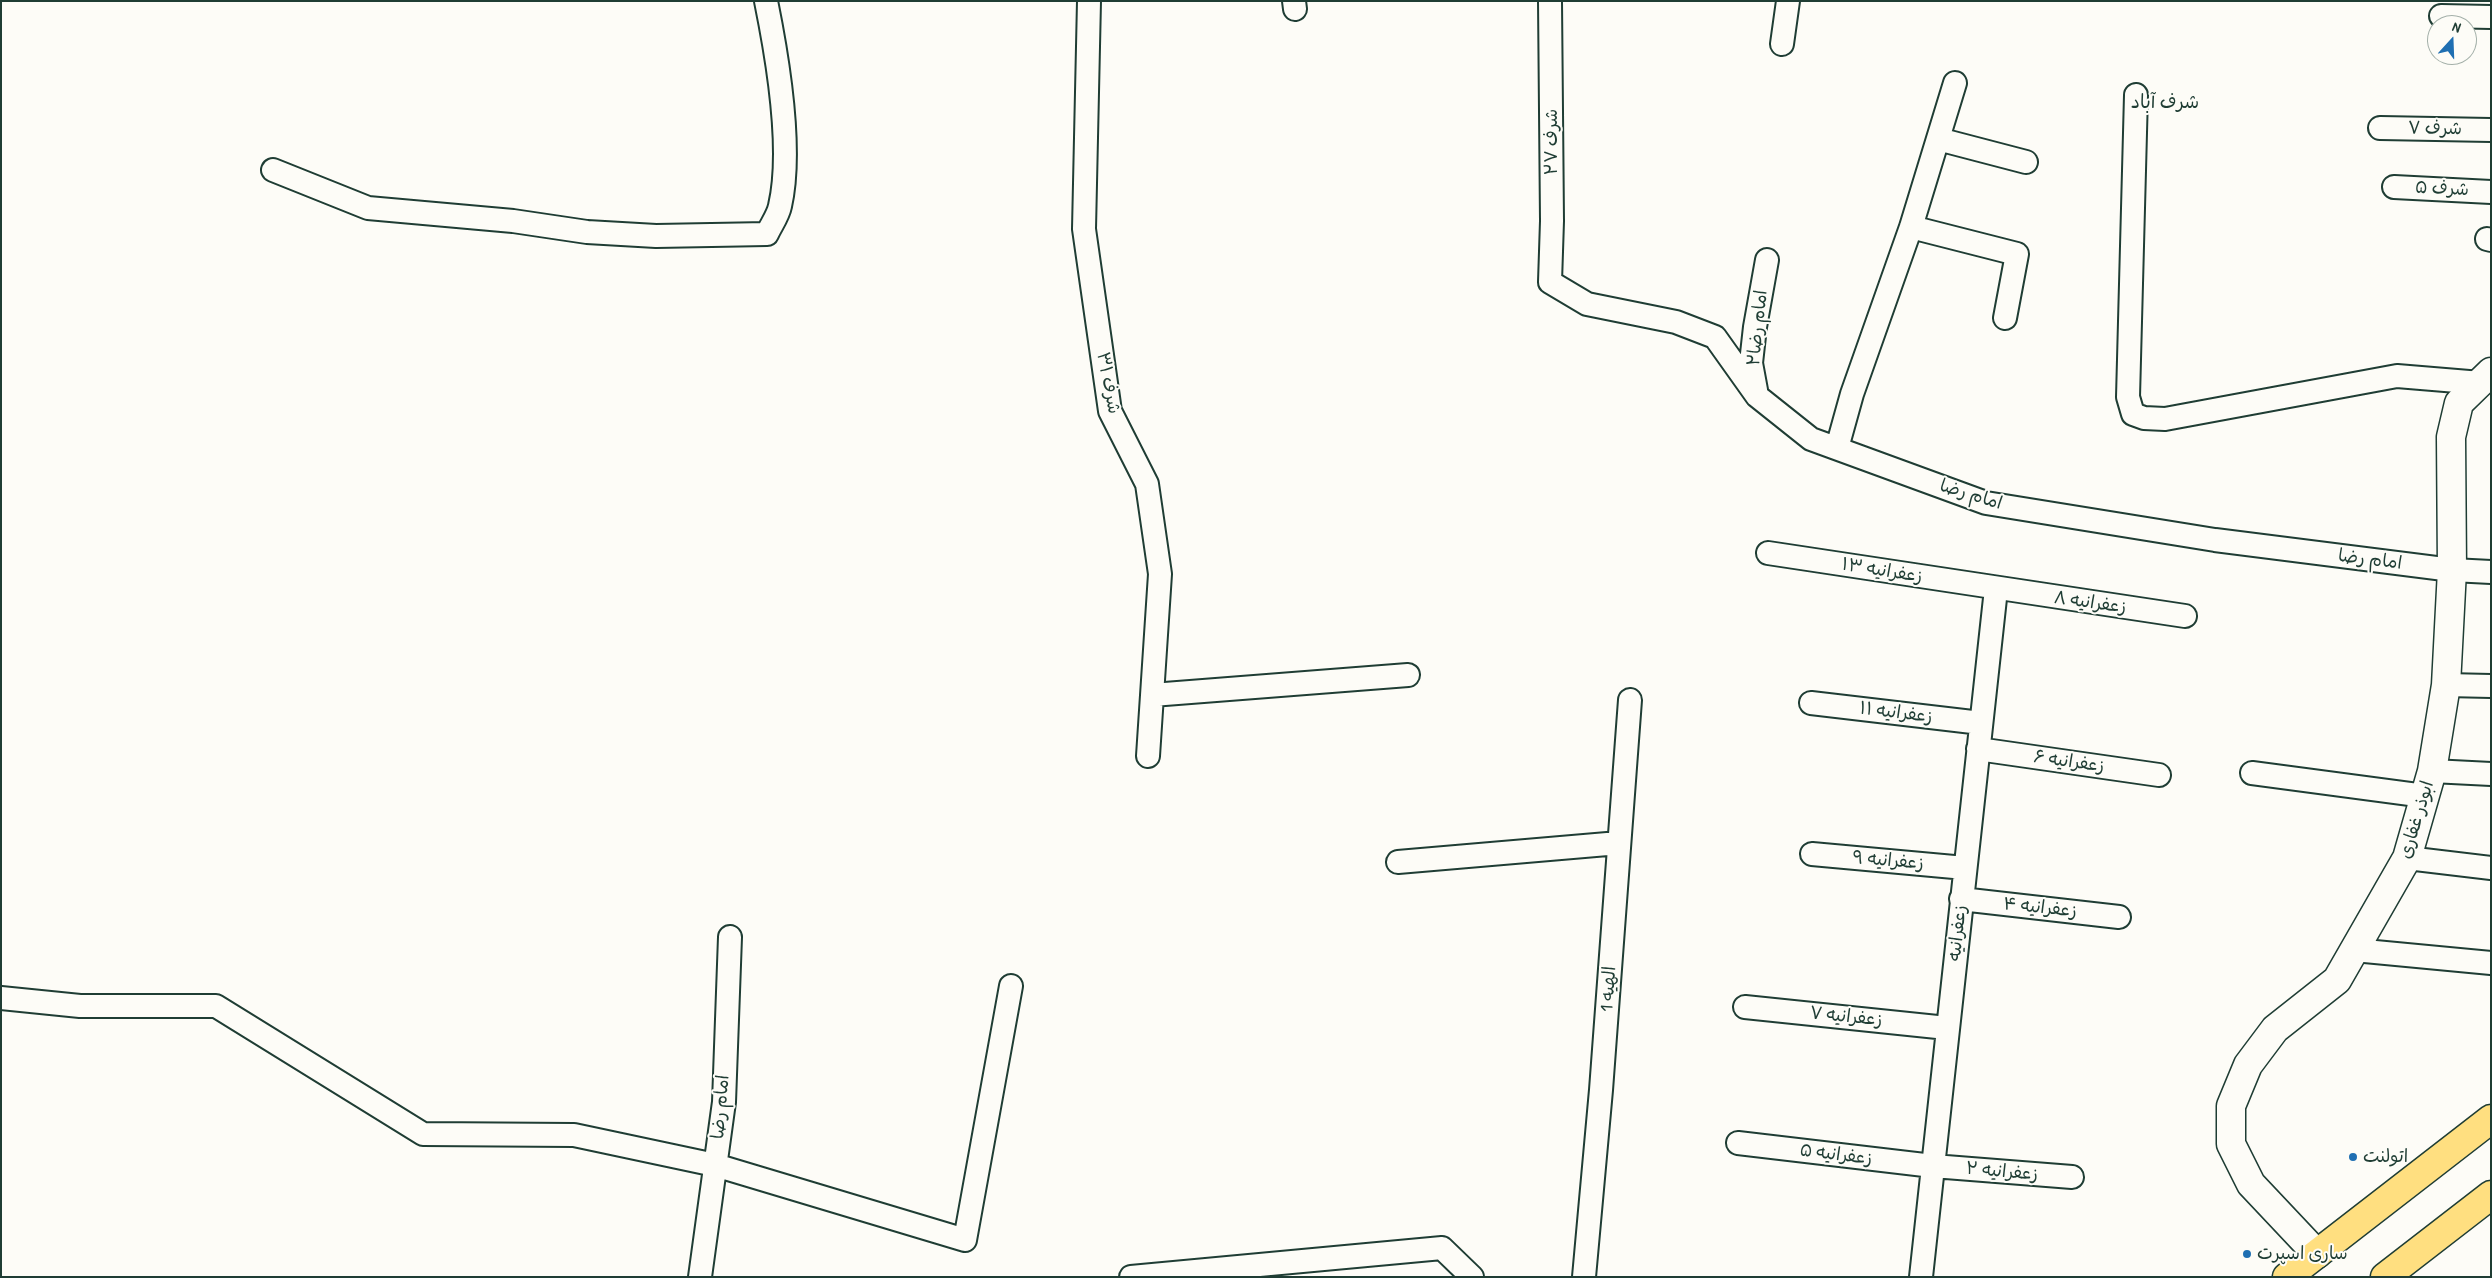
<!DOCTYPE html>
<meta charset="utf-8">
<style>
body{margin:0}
#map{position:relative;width:2492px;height:1278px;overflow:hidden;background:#fdfcf7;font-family:"Patrick Hand",sans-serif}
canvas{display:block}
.frame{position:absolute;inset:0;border:2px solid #1f3d34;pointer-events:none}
.north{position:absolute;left:2427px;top:15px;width:50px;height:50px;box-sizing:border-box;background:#fdfcf7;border:1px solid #a4b0a9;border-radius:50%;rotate:20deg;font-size:14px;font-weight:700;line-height:20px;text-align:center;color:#1f3d34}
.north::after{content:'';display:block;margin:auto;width:18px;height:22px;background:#1f6fb2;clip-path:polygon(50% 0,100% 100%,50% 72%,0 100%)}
</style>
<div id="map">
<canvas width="2492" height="1278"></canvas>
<div class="frame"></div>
<div class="north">N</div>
</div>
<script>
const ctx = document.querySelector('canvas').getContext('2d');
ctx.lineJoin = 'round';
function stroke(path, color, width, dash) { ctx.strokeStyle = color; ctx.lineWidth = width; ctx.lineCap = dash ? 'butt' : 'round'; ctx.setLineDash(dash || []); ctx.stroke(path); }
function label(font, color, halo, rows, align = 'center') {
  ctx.font = font + ' "Patrick Hand","Playpen Sans Arabic",sans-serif'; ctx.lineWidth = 4; ctx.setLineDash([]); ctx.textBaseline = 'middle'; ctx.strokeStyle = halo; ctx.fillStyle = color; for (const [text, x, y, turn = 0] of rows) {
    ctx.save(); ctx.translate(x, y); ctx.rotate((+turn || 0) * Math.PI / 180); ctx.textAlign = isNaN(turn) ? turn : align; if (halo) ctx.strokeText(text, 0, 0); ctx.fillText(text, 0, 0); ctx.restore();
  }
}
const minor = new Path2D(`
 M1089,1l-5,228 26,182 37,73 13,90 -12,182
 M1294,1l1,8
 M1550,1l2,220 -2,61 37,22 89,18 39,15 42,59 54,43 175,64 229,37 237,30 39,2
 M2441,16l50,1
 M1782,44l6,-43
 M2136,95l-8,302 5,17 11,4 21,1 232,-43 84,7
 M2380,128l111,2
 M1938,139l88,23
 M273,170l95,38 145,13 74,11 69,4 111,-2c4,-9 11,-18 13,-28 13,-57 -2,-146 -14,-205
 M2394,187l97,5
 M1911,227l106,27 -12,64
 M2487,239l4,1
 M1756,390l-5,-27 4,-36 12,-67
 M1837,448l15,-54 59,-167 44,-144
 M1768,553l417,63
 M2446,685l45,1
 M1152,695l256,-20
 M1811,703l170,20
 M1978,749l181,26
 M2432,771l59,3
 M2252,773l173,23
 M1812,854l153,14
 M2407,858l84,10
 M1398,862l221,-19
 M1961,899l158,18
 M2354,950l137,13
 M1,998l79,8h136l207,128 151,1 141,30 250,75 46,-254
 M1745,1007l202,21
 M1738,1143l195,23 139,11
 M700,1277l24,-175 6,-165
 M1131,1277l311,-29 30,29
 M1584,1277l17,-187 29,-390
 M1921,1277l75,-688`);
const secondary = new Path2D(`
 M2317,1254l-66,-70 -20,-40v-38l17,-41 27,-36 62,-49 70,-122 25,-87 14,-86 6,-115 -1,-133 8,-34 32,-31`);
const trunk = new Path2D(`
 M2287,1277l204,-158
 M2385,1277l106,-82`);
stroke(minor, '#1f3d34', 26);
stroke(secondary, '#1f3d34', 31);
stroke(trunk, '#1f3d34', 31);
stroke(minor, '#fdfcf7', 22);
stroke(secondary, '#fdfcf7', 28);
stroke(trunk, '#ffdf80', 28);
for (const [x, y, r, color] of [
 [2353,1157,5,"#1f6fb2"],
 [2247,1254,5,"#1f6fb2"]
]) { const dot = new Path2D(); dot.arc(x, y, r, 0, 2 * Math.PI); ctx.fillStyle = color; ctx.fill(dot); stroke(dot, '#fdfcf7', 2); }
label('18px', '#1f3d34', '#fdfcf7', [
 ["شرف ۷",2435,129,1],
 ["شرف ۲۷",1552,142,-90],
 ["شرف ۵",2442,189,3],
 ["امام رضا۲",1758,328,-84],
 ["شرف ۳۱",1108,383,79],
 ["امام رضا",1971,495,17],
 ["امام رضا",2370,560,7],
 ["زعفرانیه ۱۳",1882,571,9],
 ["زعفرانیه ۸",2090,603,8],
 ["زعفرانیه ۱۱",1896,713,7],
 ["زعفرانیه ۶",2069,762,8],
 ["ابوذر غفاری",2417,820,-73],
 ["زعفرانیه ۹",1888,861,5],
 ["زعفرانیه ۴",2040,908,6],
 ["زعفرانیه",1958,933,-84],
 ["الهیه 1",1609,989,-86],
 ["زعفرانیه ۷",1846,1017,6],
 ["امام رضا",721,1107,-85],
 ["زعفرانیه ۵",1836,1155,7],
 ["زعفرانیه ۲",2002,1172,5]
]);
label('18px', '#1f3d34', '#fdfcf7', [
 ["اتولنت",2363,1157],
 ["ساری اسپرت",2257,1254]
], 'left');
label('19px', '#1f3d34', '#fdfcf7', [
 ["شرف آباد",2165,103]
]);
</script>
